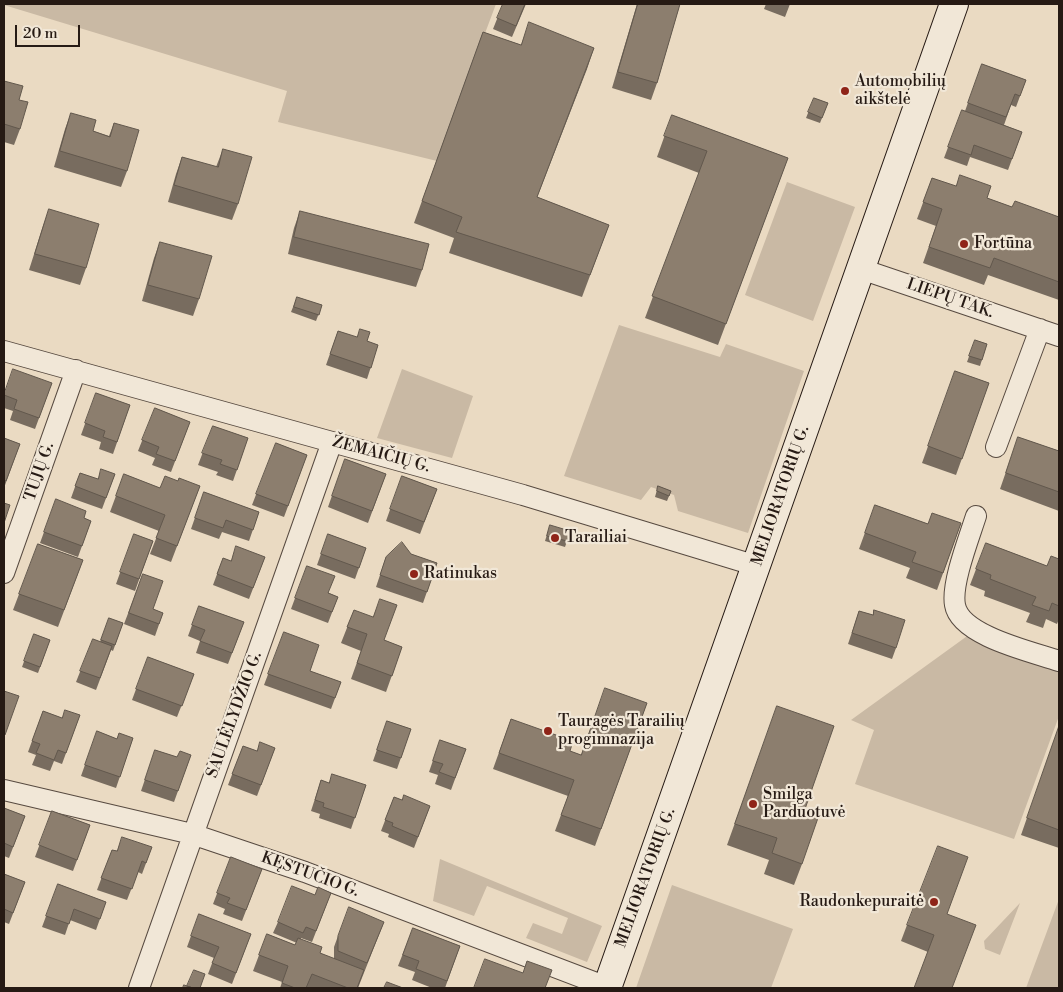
<!DOCTYPE html>
<meta charset="utf-8">
<style>
body{margin:0}
#map{position:relative;width:1063px;height:992px;overflow:hidden;background:#eadac2;font-family:"Libre Bodoni",serif}
canvas{display:block}
.frame{position:absolute;inset:0;border:5px solid #261a14;pointer-events:none}
.scale{position:absolute;left:15px;top:25px;width:65px;height:22px;box-sizing:border-box;border:2px solid #261a14;border-top:0;padding-left:6px;font-size:15px;line-height:18px;white-space:nowrap;color:#261a14;-webkit-text-stroke:4px #f1e7d7;paint-order:stroke}
</style>
<div id="map">
<canvas width="1063" height="992"></canvas>
<div class="frame"></div>
<div class="scale">20 m</div>
</div>
<script>
const ctx = document.querySelector('canvas').getContext('2d');
ctx.lineJoin = 'round';
function fill(path, color) { ctx.fillStyle = color; ctx.fill(path, 'evenodd'); }
function stroke(path, color, width, dash) { ctx.strokeStyle = color; ctx.lineWidth = width; ctx.lineCap = dash ? 'butt' : 'round'; ctx.setLineDash(dash || []); ctx.stroke(path); }
function label(font, color, halo, rows, align = 'center') {
  ctx.font = font + ' "Libre Bodoni",serif'; ctx.lineWidth = 4.5; ctx.setLineDash([]); ctx.textBaseline = 'middle'; ctx.strokeStyle = halo; ctx.fillStyle = color; for (const [text, x, y, turn = 0] of rows) {
    ctx.save(); ctx.translate(x, y); ctx.rotate((+turn || 0) * Math.PI / 180); ctx.textAlign = isNaN(turn) ? turn : align; if (halo) ctx.strokeText(text, 0, 0); ctx.fillText(text, 0, 0); ctx.restore();
  }
}
fill(new Path2D(`
 M496,4l-59,157 -159,-39 9,-31 -283,-86z
 M787,182l68,25 -42,114 -68,-26z
 M619,325l101,32 6,-13 78,27 -56,162 -70,-22 -4,-16 -23,-8 -10,13 -77,-24z
 M402,369l71,27 -21,62 -75,-20z
 M970,634l89,33v49l-45,123 -159,-55 19,-54 -23,-10z
 M440,859l162,67 -15,36 -61,-24 7,-15 29,11 6,-16 -81,-32 -13,30 -41,-15z
 M672,885l121,44 -22,59h-135z
 M1059,899v89h-33z
 M1020,903l-20,52 -15,-6 -1,-8z`), '#c9b9a4');
const street = new Path2D(`
 M861,269l198,67
 M4,351l519,144 234,71
 M996,447l44,-118
 M976,516c-7,22 -25,68 -21,89 5,31 78,47 104,56
 M4,573l72,-203
 M4,790l188,44 113,38 302,115
 M139,988l193,-546`);
const secondary = new Path2D(`
 M607,988l347,-984`);
stroke(street, '#574a40', 22);
stroke(secondary, '#261a14', 30);
stroke(street, '#f1e7d7', 20);
stroke(secondary, '#f1e7d7', 28);
fill(new Path2D(`
 M503,4h23l-14,33 -19,-8z
 M637,4h43l-23,79 -6,17 -39,-12z
 M766,4h24l-5,13 -21,-8z
 M483,32l38,13 73,3 -57,149 72,28 -27,72 -133,-44 5,-15 -40,-15z
 M982,64l44,16 -10,27 -5,-2 -7,20 18,7 -14,38 -38,-13 -3,9 -23,-8 18,-48 3,1z
 M4,81l15,19 1,29 -6,16 -10,-3z
 M814,98l14,5 -8,20 -14,-5z
 M71,113l22,18 16,5 5,-13 13,48 -6,16 -67,-20 11,-38z
 M672,115l116,43 -70,187 -73,-27 54,-145 -42,-16z
 M223,149l15,55 -6,16 -64,-18 8,-28 6,-17 34,10z
 M932,178l80,29 47,10v83l-71,-25 -4,10 -61,-22 13,-37 -19,-7z
 M49,209l37,59 -6,17 -51,-15 14,-44z
 M300,211l122,59 -6,17 -128,-33 6,-26z
 M160,242l39,57 -6,17 -51,-15 12,-43z
 M297,297l25,8 -6,16 -25,-9z
 M338,331l40,14 -11,34 -41,-14z
 M975,340l12,4 -7,22 -13,-4z
 M955,371l34,12 -33,92 -34,-12z
 M52,383l-17,46 -25,-9 3,-9 -9,-3v-13z
 M96,393l34,12 -17,49 -14,-5 2,-7 -20,-7z
 M155,408l35,14 -19,50 -19,-7 3,-7 -17,-7z
 M213,426l35,12 -15,43 -17,-6 2,-3 -20,-7z
 M1018,437l41,14v60l-59,-22z
 M4,438l16,6 -16,44z
 M276,443l31,12 -23,62 -32,-12z
 M345,459l41,15 -18,49 -40,-16z
 M80,473l17,6 18,-5 -13,35 -31,-11z
 M124,474l36,14 18,-7 22,5 -29,76 -21,-8 9,-23 -49,-19z
 M402,476l35,13 -17,45 -34,-13z
 M658,486l13,5 -4,10 -12,-4z
 M204,492l55,20 -10,29 -27,-9 -3,7 -28,-10z
 M56,499l28,19 7,3 -13,36 -38,-14z
 M875,505l53,19 33,-1 -24,67 -31,-12 4,-10 -51,-19z
 M550,525l17,16 -2,6 -20,-6z
 M134,534l19,7 -18,50 -19,-7z
 M328,534l38,14 -11,31 -38,-14z
 M986,543l61,23 12,-7v60l-2,5 -11,-5 -3,9 -17,-6 4,-9 -46,-17 1,-5 -15,-6z
 M38,544l45,16 -25,67 -45,-17z
 M411,554l26,9 -14,40 -47,-16 10,-30z
 M265,557l-16,42 -36,-14 10,-27 8,3z
 M307,566l22,27 9,4 -10,26 -37,-14z
 M143,574l10,35 10,4 -8,23 -31,-12z
 M199,606l45,16 -16,42 -32,-11 4,-12 -12,-5z
 M354,610l30,30 18,7 -16,45 -35,-13 10,-28 -20,-8z
 M859,611l14,4 23,33 -4,11 -44,-15z
 M109,618l14,5 -10,28 -2,-1 -15,40 -20,-8 17,-43 7,3z
 M284,632l26,39 31,11 -10,27 -67,-24z
 M34,634l16,6 -12,33 -16,-6z
 M148,657l46,17 -17,43 -45,-17z
 M647,703l-52,143 -40,-15 13,-35 -75,-27 18,-50 59,32 11,4z
 M777,706l25,158 -8,21 -30,-11 5,-14 -42,-15z
 M43,711l19,7 18,-3 -18,49 -8,-3 -4,10 -18,-6 4,-10 -8,-3z
 M387,721l24,8 -14,40 -24,-8z
 M1059,726v122l-38,-13z
 M97,731l20,8 16,-1 -17,50 -35,-12z
 M440,740l26,9 -15,41 -16,-6 3,-9 -9,-3z
 M243,746l14,5 18,-3 -18,48 -29,-11z
 M155,750l22,7 14,-2 -17,47 -33,-11z
 M321,780l8,3 37,2 -15,44 -32,-11 1,-4 -9,-3z
 M394,797l8,3 28,6 -16,42 -26,-11 1,-3 -8,-3z
 M4,808l21,8 -16,42 -5,-2z
 M52,811l38,14 -17,46 -38,-14z
 M152,847l-10,27 -4,-2 -11,28 -30,-10 15,-40 5,1z
 M231,857l31,12 -20,52 -19,-7 2,-5 -12,-5z
 M4,874l21,8 -16,42 -5,-2z
 M58,884l48,18 -10,28 -26,-10 -5,15 -23,-8z
 M331,893l-19,49 -11,-4v1l19,14 14,6v-12l4,-11 46,-14 -26,66h-78l2,-6 -29,-11 14,-37 28,11 2,-2 -24,-10 5,-11 37,-27z
 M199,914l52,20 -19,50 -24,-10 6,-16 -27,-11z
 M947,914l-19,38 -27,-11 6,-16z
 M413,928l47,18 -15,42h-13l-20,-8 3,-8 -17,-6z`), '#786c5f');
fill(new Path2D(`
 M594,48l-7,21 -58,149 8,-21z`), '#62584d');
const building = new Path2D(`
 M503,4h22l-9,22 -19,-8z
 M638,4h42l-23,79 -39,-11z
 M529,22l65,26 -57,149 72,28 -19,50 -134,-43 6,-15 -40,-16 61,-169 38,13z
 M982,64l44,16 -6,16 -5,-2 -9,23 -38,-14z
 M4,81l19,5 -4,14 9,2 -8,27 -16,-5z
 M814,98l14,5 -6,15 -14,-6z
 M962,110l60,22 -10,27 -38,-14 -3,10 -23,-8z
 M71,113l25,7 -3,11 17,6 4,-14 25,7 -12,41 -67,-20z
 M672,115l116,43 -62,166 -74,-28 55,-145 -43,-15z
 M223,149l29,8 -14,47 -64,-19 8,-28 36,10z
 M960,175l31,11 -4,12 25,9 3,-6 44,16v65l-65,-24 -4,10 -61,-21 13,-38 -19,-7 9,-24 24,8z
 M49,209l50,15 -13,44 -51,-14z
 M300,211l129,33 -7,26 -128,-33z
 M160,242l52,14 -13,43 -51,-14z
 M297,297l25,8 -3,10 -25,-8z
 M360,329l10,3 -3,9 11,4 -7,23 -41,-14 8,-23 19,6z
 M975,340l12,4 -5,16 -13,-4z
 M13,369l39,14 -13,35 -25,-9 3,-9 -13,-5z
 M955,371l34,12 -27,76 -34,-13z
 M96,393l34,12 -13,37 -14,-5 2,-6 -20,-8z
 M155,408l35,14 -15,39 -19,-7 3,-7 -17,-7z
 M213,426l35,12 -11,32 -17,-6 2,-4 -20,-7z
 M1018,437l41,14v41l-53,-19z
 M4,438l16,6 -14,37 -2,-1z
 M276,443l31,12 -19,51 -32,-12z
 M345,459l41,15 -14,37 -40,-15z
 M101,469l14,5 -9,24 -31,-12 5,-13 18,6z
 M124,474l36,14 5,-12 13,5 1,-3 21,8 -23,60 -21,-8 9,-23 -49,-19z
 M402,476l35,13 -13,33 -34,-13z
 M658,486l13,5 -2,5 -12,-5z
 M204,492l55,20 -6,18 -27,-10 -3,8 -28,-10z
 M56,499l30,12 -2,7 7,3 -9,25 -38,-14z
 M4,503l6,2 -6,18z
 M875,505l53,19 4,-11 29,10 -18,50 -31,-11 4,-10 -51,-19z
 M550,525l20,6 -3,10 -20,-5z
 M134,534l19,7 -14,38 -19,-7z
 M328,534l38,14 -7,20 -38,-14z
 M402,542l9,12 26,9 -10,29 -47,-17 6,-18z
 M986,543l61,23 4,-10 8,3v47l-7,-3 -3,8 -17,-6 4,-8 -46,-18 1,-4 -15,-6z
 M38,544l45,16 -19,50 -45,-16z
 M236,546l29,11 -12,31 -36,-14 6,-16 8,3z
 M307,566l28,10 -7,17 10,4 -6,15 -37,-14z
 M143,574l20,7 -10,28 10,4 -4,11 -30,-11z
 M380,599l17,6 -13,35 18,7 -10,29 -35,-13 10,-29 -20,-7 7,-17 19,7z
 M199,606l45,16 -12,31 -32,-12 5,-11 -13,-5z
 M874,610l31,10 -9,28 -44,-15 7,-22 14,4z
 M109,618l14,5 -8,22 -14,-5z
 M284,632l35,13 -9,26 31,11 -6,16 -67,-24z
 M34,634l16,6 -10,27 -16,-6z
 M93,639l19,7 -12,32 -20,-7z
 M148,657l46,17 -12,32 -46,-17z
 M605,688l42,15 -46,126 -40,-14 13,-35 -75,-27 12,-34 62,22 -3,10 11,4z
 M4,691l15,5 -14,39 -1,-1z
 M777,706l57,20 -29,83 14,6 -17,49 -30,-11 5,-15 -42,-14z
 M65,710l15,5 -14,38 -8,-3 -4,10 -18,-7 4,-9 -8,-3 11,-30 19,7z
 M387,721l24,8 -10,29 -24,-8z
 M1059,726v104l-32,-12z
 M97,731l20,8 2,-6 14,5 -13,39 -35,-12z
 M440,740l26,9 -11,29 -16,-6 4,-8 -10,-3z
 M260,742l15,6 -14,37 -29,-11 11,-28 14,5z
 M155,750l22,7 3,-6 11,4 -13,36 -33,-11z
 M332,774l34,11 -11,33 -32,-11 1,-4 -9,-3 6,-20 8,3z
 M404,795l26,11 -12,31 -26,-11 1,-3 -8,-3 9,-23 8,3z
 M4,808l21,8 -12,31 -9,-4z
 M52,811l38,14 -13,35 -38,-15z
 M122,837l30,10 -6,16 -4,-2 -10,28 -31,-11 11,-28 5,1z
 M938,846l30,11 -21,57 29,11 -24,63h-38l20,-53 -27,-10z
 M231,857l31,12 -16,41 -19,-7 3,-5 -13,-5z
 M4,874l21,8 -12,31 -9,-4z
 M58,884l48,18 -6,17 -26,-10 -5,15 -23,-8z
 M292,886l23,9 3,-8 13,6 -15,38 -10,-4 -3,6 -25,-11z
 M349,907l35,15 -17,41 -29,-12v-15z
 M199,914l52,20 -15,39 -24,-10 7,-16 -28,-11z
 M413,928l47,18 -13,35 -31,-12 3,-8 -16,-6z
 M267,934l28,11 3,-7 24,9 -2,6 44,17 -7,18h-9l-36,-14 -6,14h-11l-13,-5 6,-17 -29,-11z
 M485,959l38,14 4,-12 25,9 -7,18h-71z
 M194,970l11,4 -5,14h-7l-6,-2z
 M387,982l16,6h-19z
 M184,985l9,3h-10z`);
fill(building, '#8c7e6e');
stroke(building, '#62584d', 1);
for (const [x, y, r, color] of [
 [845,91,5,"#8f2418"],
 [964,244,5,"#8f2418"],
 [555,538,5,"#8f2418"],
 [414,574,5,"#8f2418"],
 [548,731,5,"#8f2418"],
 [753,804,5,"#8f2418"],
 [934,902,5,"#8f2418"]
]) { const dot = new Path2D(); dot.arc(x, y, r, 0, 2 * Math.PI); ctx.fillStyle = color; ctx.fill(dot); stroke(dot, '#f1e7d7', 2); }
label('16px', '#261a14', '#f1e7d7', [
 ["Automobilių",855,82],
 ["aikštelė",855,100],
 ["Fortūna",974,244],
 ["Tarailiai",565,538],
 ["Ratinukas",424,574],
 ["Tauragės Tarailių",558,722],
 ["progimnazija",558,740],
 ["Smilga",763,795],
 ["Parduotuvė",763,813],
 ["Raudonkepuraitė",924,902,"right"]
], 'left');
label('16px', '#261a14', '#f1e7d7', [
 ["LIEPŲ TAK.",950,299,19],
 ["ŽEMAIČIŲ G.",381,455,15],
 ["TUJŲ G.",40,472,-71],
 ["MELIORATORIŲ G.",781,496,-71],
 ["SAULĖLYDŽIO G.",235,715,-70],
 ["KĘSTUČIO G.",310,875,20],
 ["MELIORATORIŲ G.",646,878,-70]
]);
</script>
